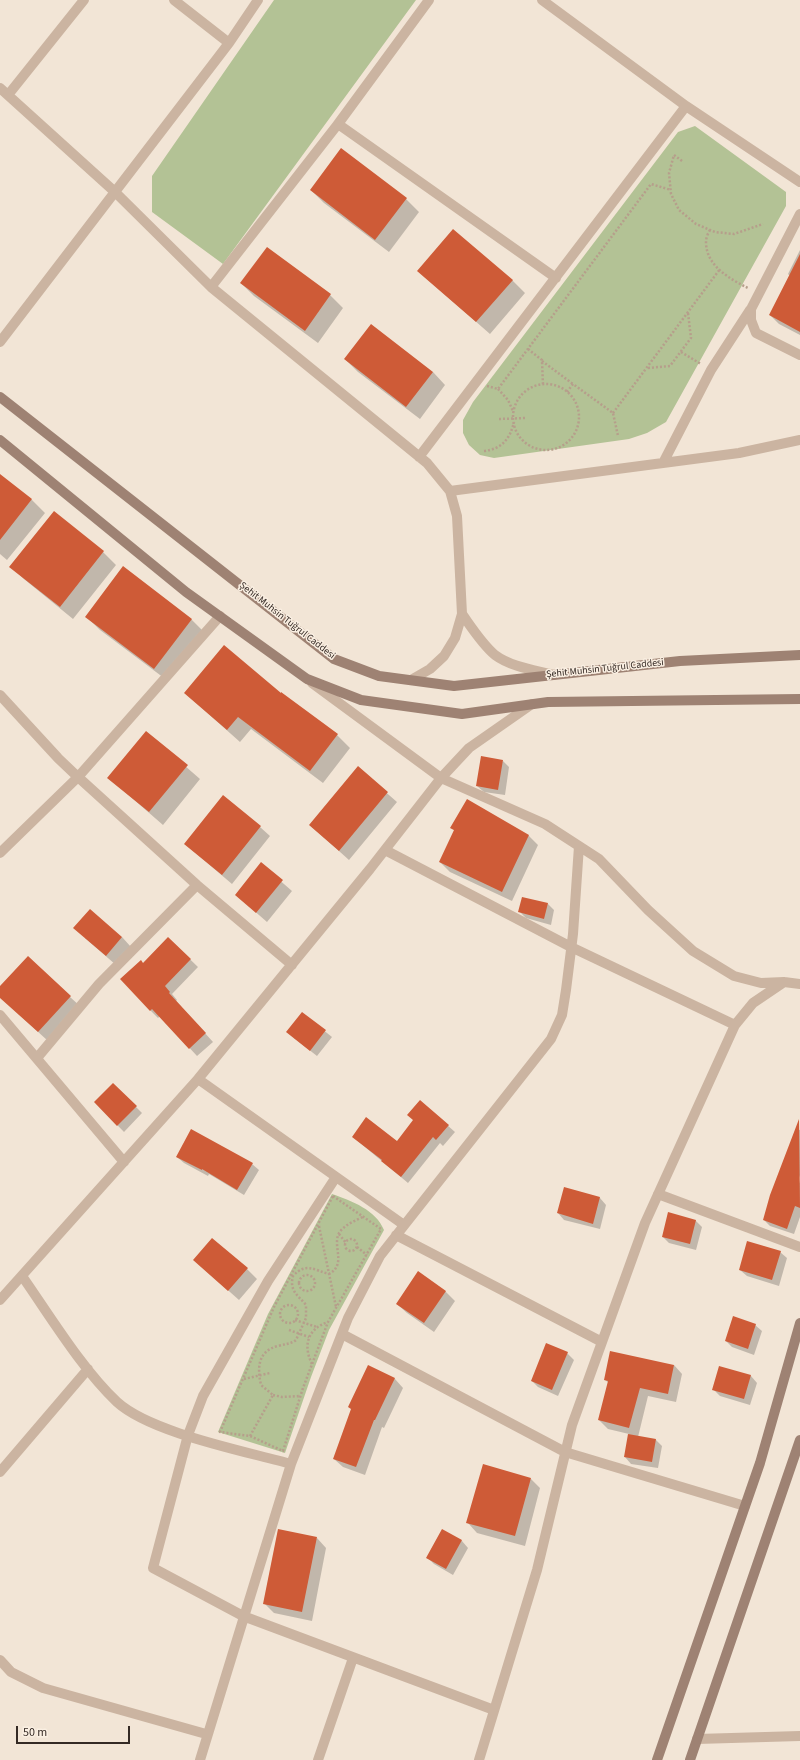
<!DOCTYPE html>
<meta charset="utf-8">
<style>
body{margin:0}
#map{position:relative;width:800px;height:1760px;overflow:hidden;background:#f2e5d6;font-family:"Source Sans 3",sans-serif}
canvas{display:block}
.scale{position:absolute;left:16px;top:1726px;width:114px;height:18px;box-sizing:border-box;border:2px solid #342924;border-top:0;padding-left:5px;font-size:12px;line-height:14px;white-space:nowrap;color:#342924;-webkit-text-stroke:3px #faefe2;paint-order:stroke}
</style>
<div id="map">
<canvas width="800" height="1760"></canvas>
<div class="scale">50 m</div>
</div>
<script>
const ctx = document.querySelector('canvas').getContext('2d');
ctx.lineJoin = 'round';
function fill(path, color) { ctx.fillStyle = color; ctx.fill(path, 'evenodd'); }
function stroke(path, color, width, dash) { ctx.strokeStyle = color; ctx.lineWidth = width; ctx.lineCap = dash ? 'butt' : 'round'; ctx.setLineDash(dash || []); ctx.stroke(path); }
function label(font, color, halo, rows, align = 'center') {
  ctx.font = font + ' "Source Sans 3",sans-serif'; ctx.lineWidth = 3; ctx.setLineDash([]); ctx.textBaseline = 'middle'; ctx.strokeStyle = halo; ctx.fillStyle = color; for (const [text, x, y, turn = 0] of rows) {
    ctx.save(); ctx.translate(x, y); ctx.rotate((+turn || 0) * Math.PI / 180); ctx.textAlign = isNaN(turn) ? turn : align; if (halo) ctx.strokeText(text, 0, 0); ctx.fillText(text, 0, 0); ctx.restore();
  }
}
fill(new Path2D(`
 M274,0h142l-193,264 -71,-52v-36z
 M695,126l91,66v14l-120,216 -19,11 -18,6 -135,19 -14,-3 -11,-10 -6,-12v-13l10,-18 205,-270z
 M332,1194c20,7 44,16 52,36l-55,100 -18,47 -26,76 -67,-21 50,-118z`), '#b3c295');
fill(new Path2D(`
 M341,150l65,49 13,13 -30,40 -65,-49 -13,-13z
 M267,248l63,47 13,13 -25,35 -64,-47 -13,-13z
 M800,250v85l-21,-11 -9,-9 20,-39 -2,-2z
 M418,271l94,9 13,13 -35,41z
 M345,359l88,13 12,13 -25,34 -62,-47z
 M0,475l32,25 13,13 -38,47 -7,-6z
 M103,552l13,13 -43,54 -49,-40 -13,-13z
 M87,617l104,2 13,13 -36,49 -68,-51z
 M185,693l96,1 56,41 13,13 -27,35 -72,-54 -11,13z
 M146,732l54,47 -37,46 -54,-47z
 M503,761l6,6 -4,28 -21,-3 -7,-6z
 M358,768l39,34 -48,58 -39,-35z
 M260,827l10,9 -38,48 -47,-40z
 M451,828l78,8 9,9 -26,56 -62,-29 -10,-10 15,-31z
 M261,864l31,27 -25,31 -31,-27z
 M548,904l6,6 -3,15 -25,-7 -6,-6z
 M122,937l9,10 -15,18 -31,-27z
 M168,938l30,29 -26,27 5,6 -1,1 37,41 -16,14 -37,-40 -2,2 -8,-8 -6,-46z
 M0,988l70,9 10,9 -32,35 -48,-44z
 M302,1013l30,24 -15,19 -23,-18z
 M113,1084l29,29 -18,19 -29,-30z
 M420,1101l35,31 -12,14 -3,-3 -32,40 -55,-46 44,5 17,-21z
 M796,1129l4,1v45l-4,11h2l2,-5v36l-6,17 -24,-8 -6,-6z
 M177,1157l75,7 7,6 -15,25 -35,-21 -1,2 -24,-13z
 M565,1189l35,9 6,7 -6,24 -36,-9 -6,-7z
 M695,1220l7,7 -6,23 -27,-7 -6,-6z
 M780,1252l7,6 -8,28 -32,-10 -7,-6z
 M194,1260l53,9 10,10 -18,21z
 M445,1291l10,10 -21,31 -27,-19 -10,-9z
 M755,1325l7,6 -8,24 -22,-8 -6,-6z
 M567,1353l7,7 -16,36 -20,-9 -6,-6z
 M674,1365l8,9 -6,28 -28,-6 -10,41 18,3 6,6 -4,22 -27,-4 -6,-7 4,-23 -21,-5 -9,-9 10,-37 -4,-3z
 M369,1367l26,12 8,9 -19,40 -2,-1 -17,48 -22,-8 -9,-8z
 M720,1367l31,9 6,7 -7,22 -30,-9 -7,-7z
 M531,1479l9,9 -15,58 -48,-13 -9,-10z
 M442,1530l20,11 6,7 -15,27 -19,-11 -7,-7z
 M317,1538l9,10 -14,73 -38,-8 -10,-10z`), '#0003');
fill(new Path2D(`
 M341,148l66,50 -32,42 -65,-50z
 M453,229l60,51 -37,42 -59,-51z
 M267,247l64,47 -26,37 -65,-48z
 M800,254v78l-31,-17z
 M371,324l62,48 -27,35 -62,-48z
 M0,474l32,25 -32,41z
 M54,511l50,40 -44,56 -51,-40z
 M123,566l69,53 -38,50 -69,-52z
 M224,645l57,48v-1l57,42 -28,37 -72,-54 -11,13 -43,-37z
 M146,731l42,34 -39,47 -42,-34z
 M481,756l22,4 -5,30 -22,-4z
 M358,766l30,26 -49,59 -30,-26z
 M223,795l38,31 -39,49 -38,-31z
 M467,799l62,36 -27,57 -63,-30 15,-32 -4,-2z
 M261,862l22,18 -27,33 -21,-18z
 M522,897l26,6 -4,16 -26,-7z
 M90,909l32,28 -16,19 -33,-28z
 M168,937l23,22 -26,27 5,6 -1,1 37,40 -17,16 -37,-40 -2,2 -30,-32 21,-19 2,3z
 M28,956l43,40 -33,36 -38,-34v-12z
 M302,1012l24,18 -16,21 -24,-19z
 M113,1083l24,23 -20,20 -23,-24z
 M420,1100l29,25 -13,15 -3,-3 -32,40 -20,-16 1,-1 -30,-23 14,-20 31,24 16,-21 -6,-5z
 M799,1119l1,89 -5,-2 -8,23 -24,-9 7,-25z
 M191,1129l62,34 -16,27 -35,-21v1l-26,-13z
 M564,1187l36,10 -7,27 -36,-11z
 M668,1212l28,8 -6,24 -28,-7z
 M212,1238l36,30 -20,23 -35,-31z
 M747,1241l34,10 -9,29 -33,-10z
 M418,1271l28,20 -22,32 -28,-19z
 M733,1316l23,8 -8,25 -23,-8z
 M546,1343l22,9 -16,38 -21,-9z
 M610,1351l64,14 -6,29 -28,-6 -11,40 -31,-8 10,-39 -4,-1z
 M368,1365l27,13 -20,42h-1l-18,47 -23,-8 18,-50 -3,-2z
 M719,1366l32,9 -7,24 -32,-9z
 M628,1434l28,5 -4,23 -28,-5z
 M483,1464l48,14 -16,58 -49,-13z
 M278,1529l39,8 -15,75 -39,-8z
 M442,1529l20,11 -16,29 -20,-11z`), '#ce5b37');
stroke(new Path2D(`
 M682,161l-8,-6 -5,18 2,21 8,16 17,14 19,8 19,2 29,-10
 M710,230c-2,3 -4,8 -4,12 0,24 24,37 42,46
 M528,349l14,11 1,25
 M681,352l20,12
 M542,361l31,23
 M648,368l22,-2 21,-28 -3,-25
 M513 417a33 33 0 1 1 66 0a33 33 0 1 1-66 0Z
 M487,386l11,3 153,-205 20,6
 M498,389l10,11 5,11
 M567,392l6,-8 40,29 5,23
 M613,413l107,-144
 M499,419l27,-1
 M484,451c18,-2 26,-12 30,-29
 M333,1196l48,33 -53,93 -25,66 -20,63 -33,-15 -30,-4 54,-125z
 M319,1226l17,81
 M339,1234l7,9
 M345 1245a6 6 0 1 1 12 0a6 6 0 1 1-12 0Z
 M357,1247l10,8
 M299 1283a8 8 0 1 1 16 0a8 8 0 1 1-16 0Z
 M280 1314a9 9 0 1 1 18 0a9 9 0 1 1-18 0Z
 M295,1320l22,7
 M289,1330l20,7
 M312,1364c-9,-18 -5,-35 16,-42
 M244,1379l26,-6
 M273,1395l9,2 18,-1
 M250,1436l23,-41 -12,-10c-4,-18 -3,-34 17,-39 7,-2 13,-2 18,-6l10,-22v-13c-8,-10 -17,-14 -13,-29 13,-14 21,-6 36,-2 18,-10 3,-27 10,-41 5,-8 17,-13 24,-16`), '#b69e8b', 2.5, [2, 2]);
stroke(new Path2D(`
 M174,0l55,43
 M542,0l144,106 114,76
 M0,88l115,104 96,95 216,176 23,28 7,25 5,98 -7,24 -11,18 -14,13 -19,11
 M8,95l76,-95
 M338,124l218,154
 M800,214l-49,95v11l5,13 44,22
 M211,287l127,-163 91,-124
 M0,342l229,-299 29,-43
 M419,457l267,-351
 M663,463l48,-93 39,-60
 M450,491l289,-38 61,-13
 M462,614c10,14 20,30 33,41 16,12 40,15 59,20
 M312,683l129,95 104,46 54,35 49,51 45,41 41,25 27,7 23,-1 16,2
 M0,695l58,63 20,19 119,108 95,80
 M385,850l186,97 164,78
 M0,853l78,-76 142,-161
 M0,1015l124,147
 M37,1058l62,-74 98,-99
 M198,1079l206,146
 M336,1177l-68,104 -65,115 -15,39 -35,133 90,48 251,94
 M658,1194l142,53
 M396,1235l206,107
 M22,1276c28,40 60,93 95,126 34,31 128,49 174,62
 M0,1300l198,-221 172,-210 71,-91 28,-30 63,-44
 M342,1334l223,118 180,54
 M0,1472l88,-103
 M0,1660l11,12 32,16 163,46
 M697,1739l103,-3
 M200,1760l91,-296 57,-146 32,-62 171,-217 11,-24 4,-25 7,-56 6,-88
 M318,1760l35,-102
 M479,1760l58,-190 35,-145 73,-202 90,-198 18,-22 31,-21`), '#cbb4a1', 10);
stroke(new Path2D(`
 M0,397l334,262 45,17 75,10 226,-25 120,-6
 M0,440l186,152 121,87 54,21 101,14 86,-12 252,-3
 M657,1760l103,-297 40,-140
 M690,1760l110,-320`), '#9e8273', 10);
label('10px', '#342924', '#faefe2', [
 ["Şehit Muhsin Tuğrul Caddesi",287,621,38],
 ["Şehit Muhsin Tuğrul Caddesi",605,669,-6]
]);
</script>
